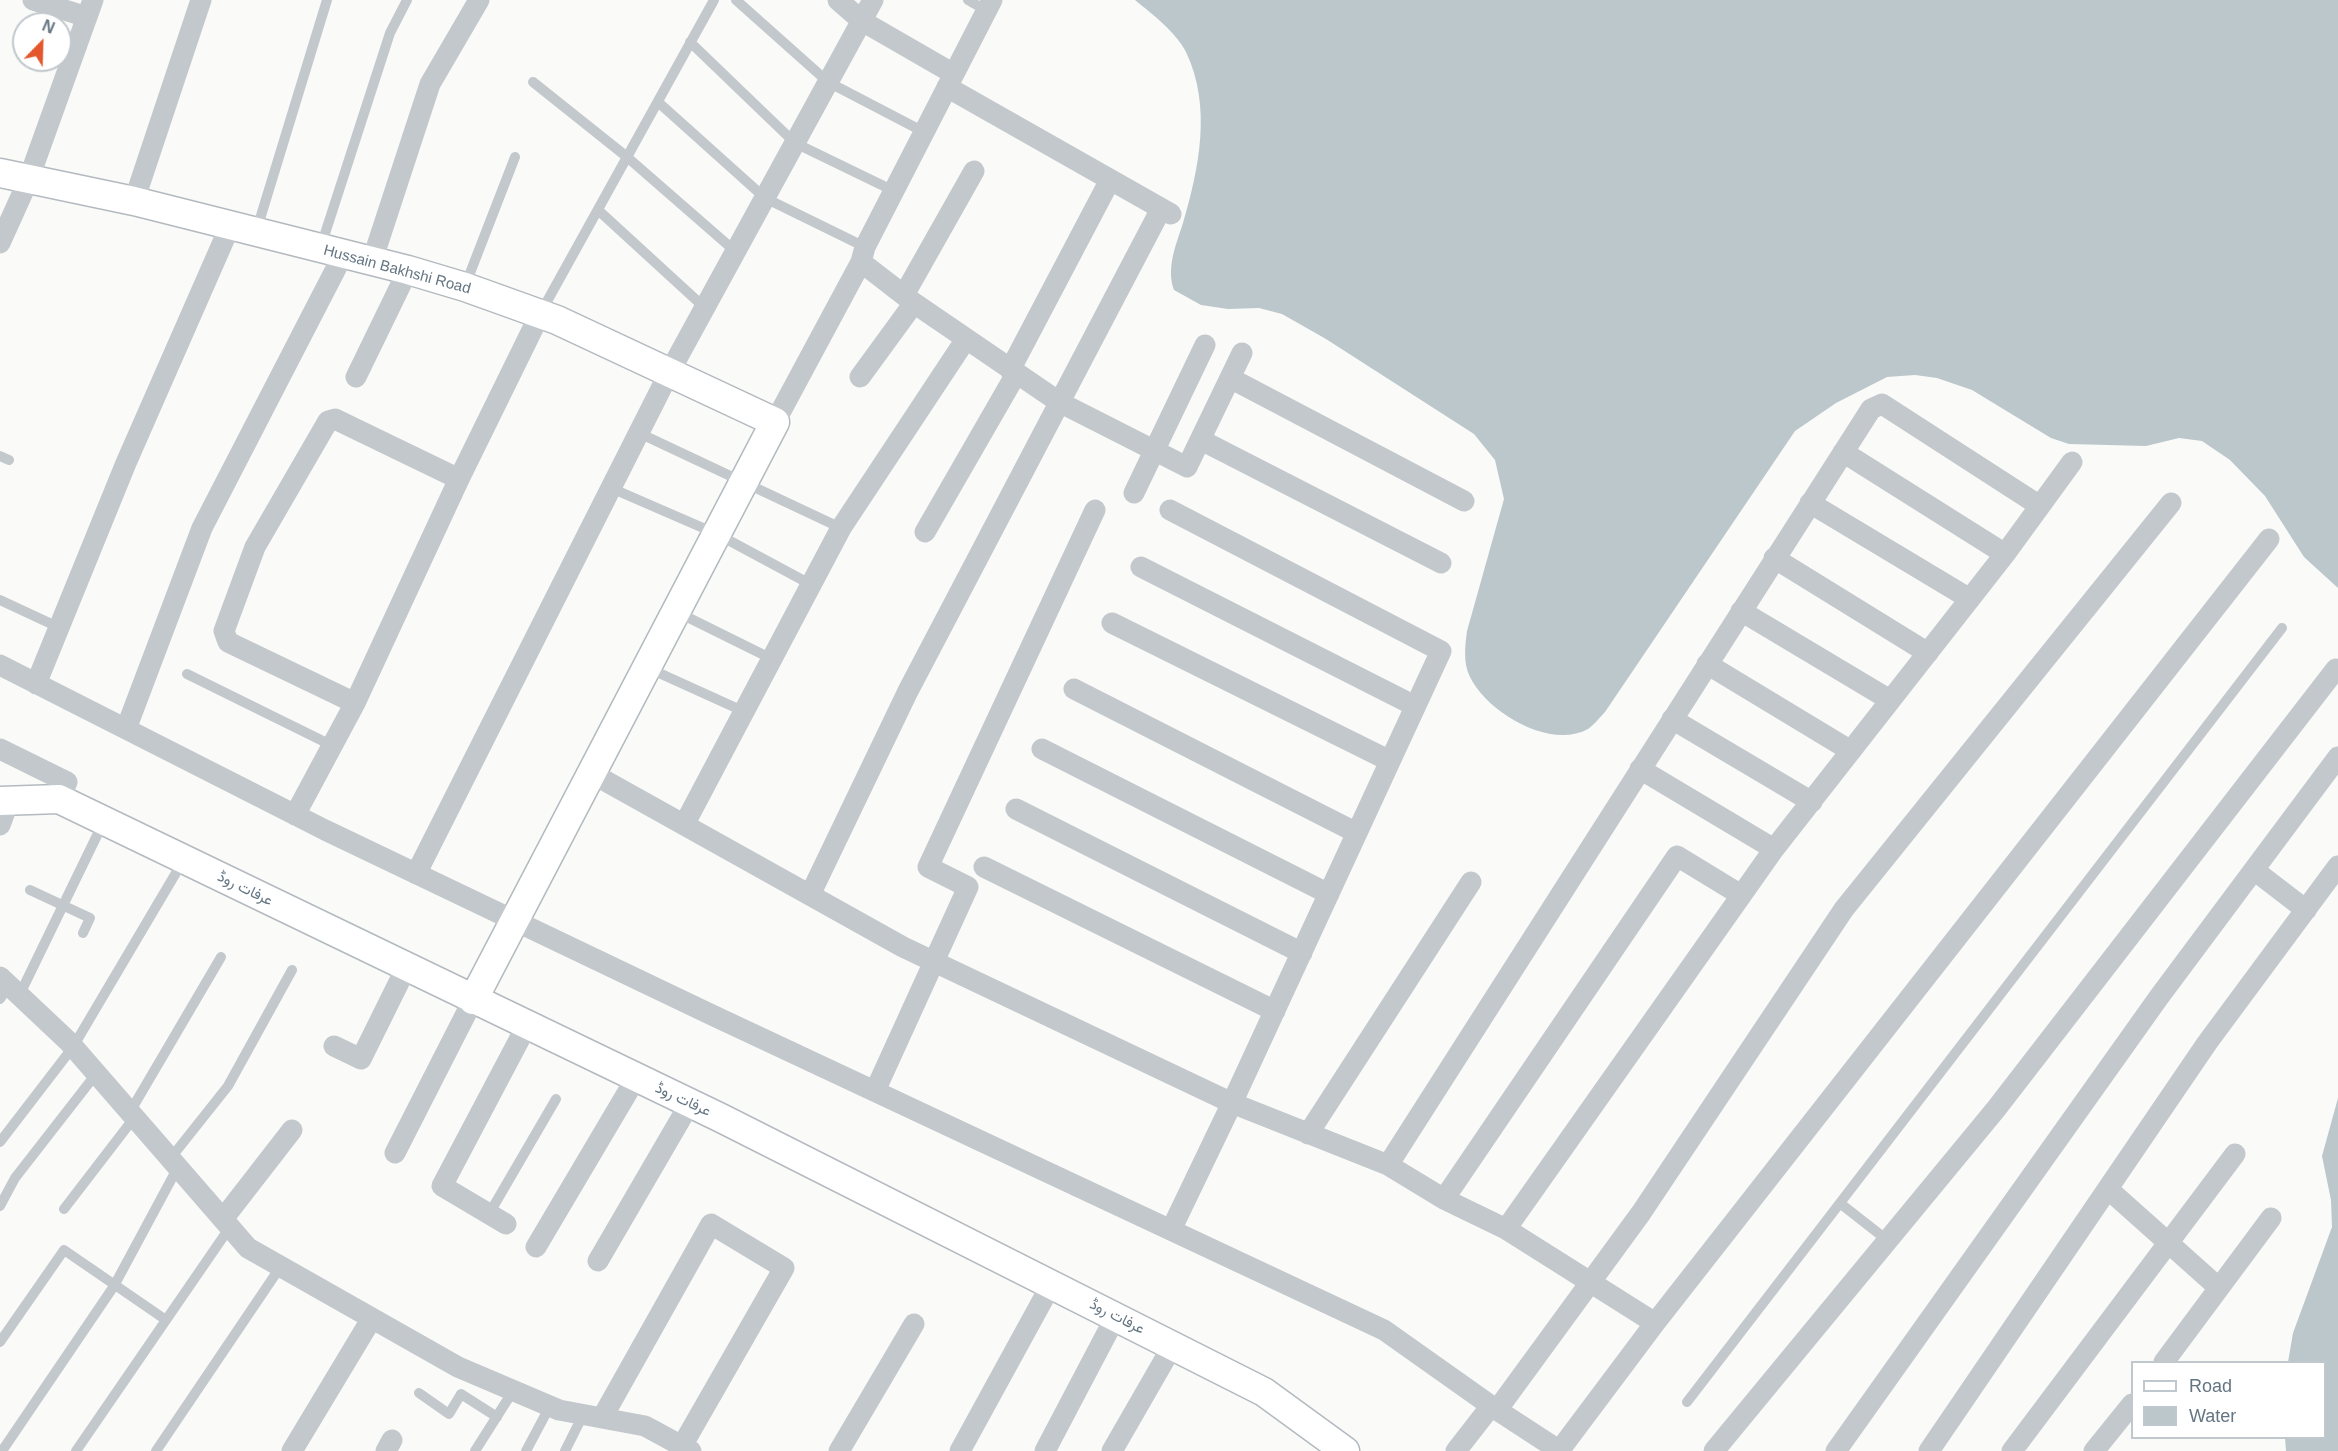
<!DOCTYPE html>
<meta charset="utf-8">
<style>
body{margin:0}
#map{position:relative;width:2338px;height:1451px;overflow:hidden;background:#fafaf8;font-family:Helvetica,sans-serif}
canvas{display:block}
.legend{position:absolute;left:2131px;top:1361px;width:195px;height:78px;box-sizing:border-box;background:#fff;border:2px solid #c1c8cd;margin:0;padding:8px 10px;list-style:none;font-size:18px;color:#657683}
.legend li{display:flex;align-items:center;gap:12px;height:30px}
.legend b{width:30px;border:2px solid #c1c8cd}
.north{position:absolute;left:12px;top:12px;width:60px;height:60px;box-sizing:border-box;background:#fff;border:2px solid #c1c8cd;border-radius:50%;rotate:23deg;font-size:16px;font-weight:700;line-height:24px;text-align:center;color:#657683}
.north::after{content:'';display:block;margin:auto;width:21px;height:27px;background:#e4572e;clip-path:polygon(50% 0,100% 100%,50% 72%,0 100%)}
</style>
<div id="map">
<canvas width="2338" height="1451"></canvas>
<ul class="legend">
<li><b style="height:8px;background:#fff"></b>Road</li>
<li><b style="height:16px;background:#bbc7cb"></b>Water</li>
</ul>
<div class="north">N</div>
</div>
<script>
const ctx = document.querySelector('canvas').getContext('2d');
ctx.lineJoin = 'round';
function fill(path, color) { ctx.fillStyle = color; ctx.fill(path, 'evenodd'); }
function stroke(path, color, width, dash) { ctx.strokeStyle = color; ctx.lineWidth = width; ctx.lineCap = dash ? 'butt' : 'round'; ctx.setLineDash(dash || []); ctx.stroke(path); }
function label(font, color, halo, rows, align = 'center') {
  ctx.font = font + ' Helvetica,Vazirmatn,sans-serif'; ctx.lineWidth = 6; ctx.setLineDash([]); ctx.textBaseline = 'middle'; ctx.strokeStyle = halo; ctx.fillStyle = color; for (const [text, x, y, turn = 0] of rows) {
    ctx.save(); ctx.translate(x, y); ctx.rotate((+turn || 0) * Math.PI / 180); ctx.textAlign = isNaN(turn) ? turn : align; if (halo) ctx.strokeText(text, 0, 0); ctx.fillText(text, 0, 0); ctx.restore();
  }
}
fill(new Path2D(`
 M1135,0h1203v588l-34,-31 -39,-61 -35,-36 -28,-19 -23,-3 -33,8 -77,-2 -18,-6 -79,-48 -35,-12 -22,-3 -28,2 -51,26 -41,28 -190,281c-5,5 -11,13 -17,17 -38,21 -101,-17 -118,-52 -7,-14 -5,-31 -3,-46l37,-132 -9,-39 -21,-26 -148,-95 -44,-25 -23,-6 -31,1 -27,-4 -27,-15c-8,-22 2,-45 9,-67 16,-54 29,-117 3,-171 -10,-20 -34,-38 -51,-52z
 M2338,1098v353h-52l-1,-13h39v-76h-36l5,-29 39,-106 -1,-27 -9,-44z`), '#bbc7cb');
const secondary = new Path2D(`
 M0,173l134,28 274,69 57,17 92,33 218,102 -302,578
 M0,801l59,-2 662,319 543,274 81,59`);
stroke(secondary, '#b3babf', 31);
stroke(new Path2D(`
 M736,0l92,82 96,50
 M968,0l19,11
 M690,42l105,101 99,48
 M533,82l94,75 109,95
 M658,102l107,96 100,49
 M598,210l107,98
 M256,232l71,-232
 M321,246l69,-213 17,-33
 M465,286l50,-129
 M540,314l174,-314
 M639,433l202,95
 M0,456l9,4
 M611,488l106,46 93,50
 M0,600l58,27
 M677,612l95,47
 M648,668l97,44
 M187,674l146,72
 M30,890l60,28 -7,15
 M19,996l85,-175
 M0,999l9,-13
 M130,1112l91,-155
 M0,1142l73,-95 110,-186
 M170,1159l58,-73 64,-116
 M1841,1204l46,36
 M0,1206l15,-28 81,-104
 M64,1209l70,-91
 M489,1214l67,-115
 M0,1342l64,-92 102,70
 M419,1393l30,21 12,-20 36,23
 M1687,1402l595,-774
 M2,1451l112,-165 64,-119
 M76,1451l154,-224
 M156,1451l125,-185
 M475,1451l38,-60
 M526,1451l24,-45
 M565,1451l18,-36`), '#c3c8cc', 10);
stroke(new Path2D(`
 M33,0l54,17
 M838,0l24,21 92,53
 M947,87l224,127
 M134,201l67,-201
 M0,243l28,-62 65,-181
 M372,261l58,-177 49,-84
 M861,262l53,41 145,99 128,65 55,-114
 M904,295l70,-124
 M1010,370l100,-190
 M356,377l52,-107
 M860,377l54,-74
 M1230,378l234,123
 M775,422l86,-160 4,-15 127,-247
 M1201,440l240,123
 M1843,452l162,102
 M1134,493l71,-148
 M1810,503l160,96
 M1170,510l271,141 -209,452 -61,127
 M925,532l91,-158
 M1774,558l154,95
 M1141,567l274,139
 M1741,611l149,89
 M1112,623l278,138
 M1707,664l144,87
 M0,665l325,165 387,185 672,315 113,80 63,41
 M36,684l90,-221 104,-237
 M1074,689l283,144
 M355,703l-127,-61 -4,-11 31,-84 73,-126 7,-2 124,60
 M1672,719l140,83
 M126,729l76,-201 141,-273
 M0,749l67,33 -8,17
 M1042,749l287,145
 M1640,769l134,80
 M593,774l310,173 329,156 156,62 56,34 62,30 149,94
 M1016,809l286,144
 M295,815l60,-112 104,-224 81,-165
 M0,825l9,-24
 M684,825l157,-297 125,-189
 M984,867l291,144
 M2254,870l52,40
 M416,874l253,-501 204,-373
 M810,895l98,-204 253,-482
 M0,977l69,65 179,206 210,119 101,43 86,16 46,25
 M334,1046l27,13 45,-91
 M875,1091l93,-204 -40,-20 167,-357
 M1308,1134l163,-252
 M395,1153l78,-153
 M1388,1165l483,-756 11,-5 158,102
 M2108,1189l111,99
 M1444,1199l233,-343 64,39
 M223,1219l69,-89
 M506,1224l-64,-38 85,-161
 M1506,1229l268,-380 231,-295 67,-92
 M536,1247l100,-169
 M598,1261l92,-158
 M2164,1362l107,-144
 M1497,1410l144,-197 203,-304 327,-406
 M602,1418l109,-194 73,44 -102,178
 M292,1451l80,-133
 M386,1451l6,-11
 M839,1451l75,-127
 M960,1451l92,-168
 M1045,1451l71,-135
 M1112,1451l61,-106
 M1456,1451l35,-45
 M1559,1451l96,-128 614,-784
 M1714,1451l282,-342 340,-440
 M1836,1451l323,-454 179,-240
 M1929,1451l278,-408 131,-177
 M2012,1451l223,-297
 M2094,1451l38,-47`), '#c3c8cc', 21);
stroke(secondary, '#fff', 28);
label('15px', '#657683', '#fff', [
 ["Hussain Bakhshi Road",397,270,15],
 ["عرفات روڈ",245,889,26],
 ["عرفات روڈ",683,1100,25],
 ["عرفات روڈ",1117,1317,27]
]);
</script>
